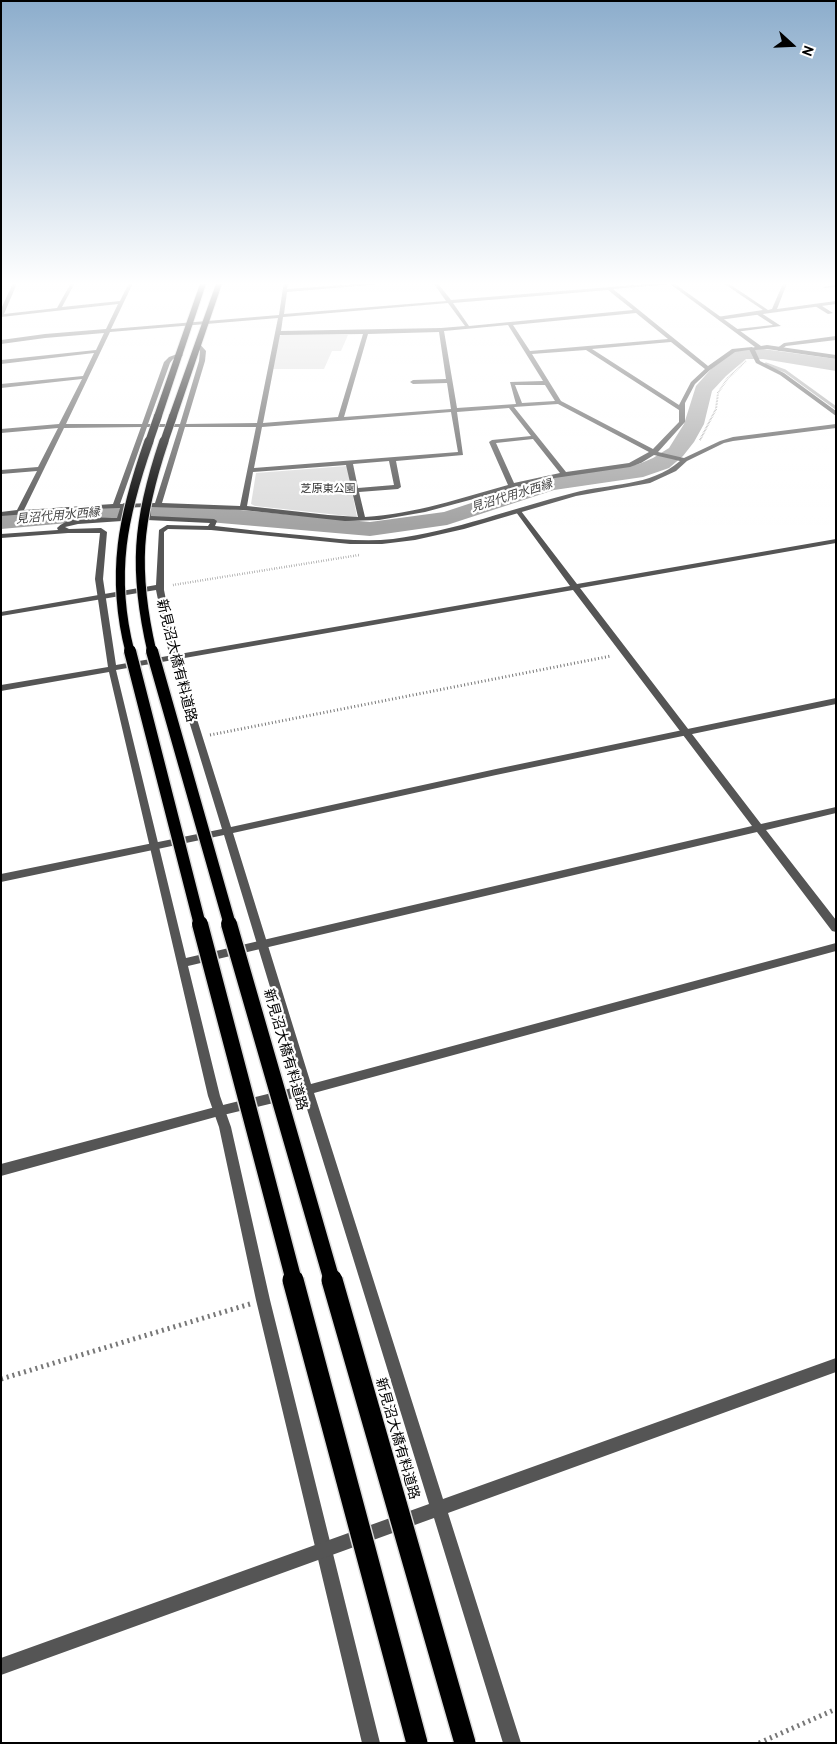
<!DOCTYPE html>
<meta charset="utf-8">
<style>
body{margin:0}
#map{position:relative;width:837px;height:1744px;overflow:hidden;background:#fff;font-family:Overpass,sans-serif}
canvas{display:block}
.frame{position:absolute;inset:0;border:2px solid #000;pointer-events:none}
.north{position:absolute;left:767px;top:20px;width:50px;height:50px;-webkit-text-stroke:4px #fff;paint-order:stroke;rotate:110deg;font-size:14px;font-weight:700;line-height:20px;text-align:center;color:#000}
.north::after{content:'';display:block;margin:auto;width:18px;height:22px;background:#000;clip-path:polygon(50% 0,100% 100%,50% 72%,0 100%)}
</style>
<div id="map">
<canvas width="837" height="1744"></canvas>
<div class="frame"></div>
<div class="north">N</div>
</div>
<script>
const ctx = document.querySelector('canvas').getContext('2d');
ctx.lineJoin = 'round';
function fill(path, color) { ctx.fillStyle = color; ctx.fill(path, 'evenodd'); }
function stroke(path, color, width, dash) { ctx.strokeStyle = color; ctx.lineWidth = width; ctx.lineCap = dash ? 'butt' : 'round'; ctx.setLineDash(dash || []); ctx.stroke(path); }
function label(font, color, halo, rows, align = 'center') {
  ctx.font = font + ' Overpass,"Noto Sans JP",sans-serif'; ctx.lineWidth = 4.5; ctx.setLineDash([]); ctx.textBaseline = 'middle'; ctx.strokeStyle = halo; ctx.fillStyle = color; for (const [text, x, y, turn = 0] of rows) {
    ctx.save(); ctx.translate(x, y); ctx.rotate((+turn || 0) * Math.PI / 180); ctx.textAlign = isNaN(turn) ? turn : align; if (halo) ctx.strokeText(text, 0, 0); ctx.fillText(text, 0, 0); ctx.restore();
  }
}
fill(new Path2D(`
 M282,335h66l-7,16h-9l-8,18h-51l6,-33z
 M347,466l10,51 -102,-11 -4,-2 5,-31z`), '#dcdcdc');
stroke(new Path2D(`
 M766,364l19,7 51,37`), '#a3a3a3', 3);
fill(new Path2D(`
 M742,349h21l73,10v12l-73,-12h-17l-20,17 -14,15 -8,33 -10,18 -11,14 -14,12 -26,9 -89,13 -107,35 -77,11 -219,-19 -3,-5 3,-5 8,-2 49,2 162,15 74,-10 106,-35 89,-13 14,-6 16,-10 15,-24 12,-38 16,-18 24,-18z
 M116,506l8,2 3,5 -3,5 -123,11v-14z`), '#a3a3a3');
const trunk = new Path2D(`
 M201,281h6l-45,135 -7,2 -1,-2z
 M217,281h6l-46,135 -7,2 -1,-2z`);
stroke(trunk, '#dbdbdb', 2);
stroke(new Path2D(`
 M700,440l16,-31 2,-16 10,-15 18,-17`), '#777', 2, [0.5, 1]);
stroke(new Path2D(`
 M173,585l186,-30`), '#777', 2.5, [0.5, 2]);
stroke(new Path2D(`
 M210,735l401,-79`), '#777', 3, [1, 2.5]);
stroke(new Path2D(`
 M1,1379l249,-75
 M759,1743l77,-34`), '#777', 5, [2, 4]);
fill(new Path2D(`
 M836,285v2l-11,1 -2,-1z
 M815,304h4l14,9 -5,1 -13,-8z
 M758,311l23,15 -46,6 2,-3 36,-4 -17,-11z
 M124,503l3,2 -5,16 -44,3 -13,3 4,2 32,-1 6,4 -4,47 13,86 454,-79 -54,-74 3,-2 2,1 56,73 259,-45v4l-256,45 181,236 75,-17v6l-70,17 70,90v12l-4,-1 -75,-99 -569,134 32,130 11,31 39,173 110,443h-18l-106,-443 -37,-173 -11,-31 -99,-424 -108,19v-6l107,-18 -13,-88 5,-46h-32l-67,5v-4l57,-4 -1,-2c13,-14 42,-10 60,-10l4,-13zM573,590l179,236 -566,132 -70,-288z`), '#555');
fill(new Path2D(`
 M14,281h4l-14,33 53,-6 15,-27h4l-14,26 58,-6 10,-20h4l-23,48 168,-14 5,-34h4l-1,8 112,-8h18l-130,11 -3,22 162,-13 -14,-20h4l15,19 220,-18 2,2 -60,5 95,77 24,-17 20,-2 3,2 -20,3 -25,18 -15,14 -10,19v19l-27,30 26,6 36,-17 13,-4 103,-13v4l-103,13 -9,2 -37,18 -11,10 -26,12 -74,13 -112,33 -49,11 -33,4h-32l-139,-14 -43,-1 -4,3v58l14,69 53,168 265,-58 340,-71v6l-340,71 -263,58 78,251 525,-141v8l-522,142 129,406 393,-141v14l-388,141 73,230h-18l-69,-225 -433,157v-17l428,-154 -126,-408 -84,20 -218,60v-12l218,-58 81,-20 -76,-251 -223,47v-8l221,-45 -52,-170 -14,-69 -155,26v-4l155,-27 3,-55 8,-5 41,1 2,-3 -63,-3 -3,-2 1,-11 -53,2 -91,7v-4l16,-2 20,-39 -36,3v-4l37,-3 20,-39 -57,5v-4l58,-5 23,-45 -81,9v-4l82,-8 11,-23 -93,11v-4l95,-10 8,-17 -59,5 -44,6v-4l44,-6 61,-5 12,-25 -117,13v-8zM608,290l25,20 -164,16 -16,-23zM448,303l17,23 -24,2 -160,3 2,-14zM636,313l32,26 -138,12 -17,-26zM278,318l-21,105 -71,1 19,-63 1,-10 -8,-9 -3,2 5,7 -1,10 -19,63h-32l22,-61 3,-4 9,-3 1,-1 -3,-2 -11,4 -5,5 -22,62h-76l44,-92zM508,325l35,56 -33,1 6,22 -59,4 -13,-77zM439,332l7,47 -33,1 -3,2 3,2 34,-1 4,26 -107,8 24,-83zM363,334l-25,83 -75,6 17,-88zM671,342l34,27 -14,13 -12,23 -87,-56zM586,350l93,60v12l-26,27 -92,-48 -29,-47zM515,385h30l10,16 -33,2zM558,404l91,48 -20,11 -63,9 -52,-65zM509,408l22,28 -39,4 -3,2 19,43c-47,13 -93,29 -143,32l-6,-25 39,-3 3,-2 -5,-26 67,-6 -6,-43zM451,412l7,40 -204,16 8,-41zM141,427l-28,77 -89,6 40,-82zM147,427h32l-24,76 -35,1zM185,427h71l-16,79 -78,-3zM533,439l27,34 -46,10 -18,-40zM654,455l26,6c-30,26 -70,22 -107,32 -60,15 -118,38 -180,46 -28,3 -56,0 -83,-3 -32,-3 -63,-6 -95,-10l2,-5 -3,-2 -63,-3v-9l92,3 102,11 34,-1 46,-8 123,-33 82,-12 11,-4zM389,461l5,24 -36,3 -5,-24zM346,465l12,52 -30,-2 -81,-9 6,-34z
 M720,281h5l43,29 4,-1 12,-28h4l-11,28 59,-8v3l-117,16 -2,-3 46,-7z
 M836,336v4l-50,6 -7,5 -3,-2 8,-6z`), '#555');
fill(new Path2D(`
 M666,281h5l90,65 6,-1 69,10v4l-69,-10 -12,1 5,11 24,12 52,38v5l-56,-41 -24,-12 -7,-14 6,-2z`), '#555');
fill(trunk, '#000');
const trunkBridgeFar4 = new Path2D(`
 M149,442l9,-26
 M164,442l9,-26`);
const trunkBridgeFar3 = new Path2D(`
 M130,652c-20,-78 -7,-137 19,-211
 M152,652c-19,-82 -15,-131 12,-211`);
const trunkBridgeFar2 = new Path2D(`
 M130,651l70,274
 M152,651l78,274`);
const trunkBridgeFar1 = new Path2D(`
 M200,924l94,357
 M229,924l103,357`);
const trunkBridge = new Path2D(`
 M293,1280l124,463
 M332,1280l133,463`);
stroke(trunkBridgeFar4, '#dbdbdb', 9, []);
stroke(trunkBridgeFar3, '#dbdbdb', 11, []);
stroke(trunkBridgeFar2, '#dbdbdb', 15, []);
stroke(trunkBridgeFar1, '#dbdbdb', 19, []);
stroke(trunkBridge, '#dbdbdb', 24, []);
stroke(trunkBridgeFar4, '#000', 8);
stroke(trunkBridgeFar3, '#000', 9);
stroke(trunkBridgeFar2, '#000', 12);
stroke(trunkBridgeFar1, '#000', 16);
stroke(trunkBridge, '#000', 21);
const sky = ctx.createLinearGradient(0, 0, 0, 525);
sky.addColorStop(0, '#8cadcc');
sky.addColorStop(0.54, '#fff');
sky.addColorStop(1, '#ffffff00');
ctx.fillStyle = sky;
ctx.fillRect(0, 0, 837, 525);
label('11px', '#333', '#fff', [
 ["芝原東公園",328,490]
]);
label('italic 12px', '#444', '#fff', [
 ["見沼代用水西縁",512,497,-17],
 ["見沼代用水西縁",58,517,-5]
]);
label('14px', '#000', '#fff', [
 ["新見沼大橋有料道路",175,661,76],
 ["新見沼大橋有料道路",284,1050,74],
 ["新見沼大橋有料道路",396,1439,74]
]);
</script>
